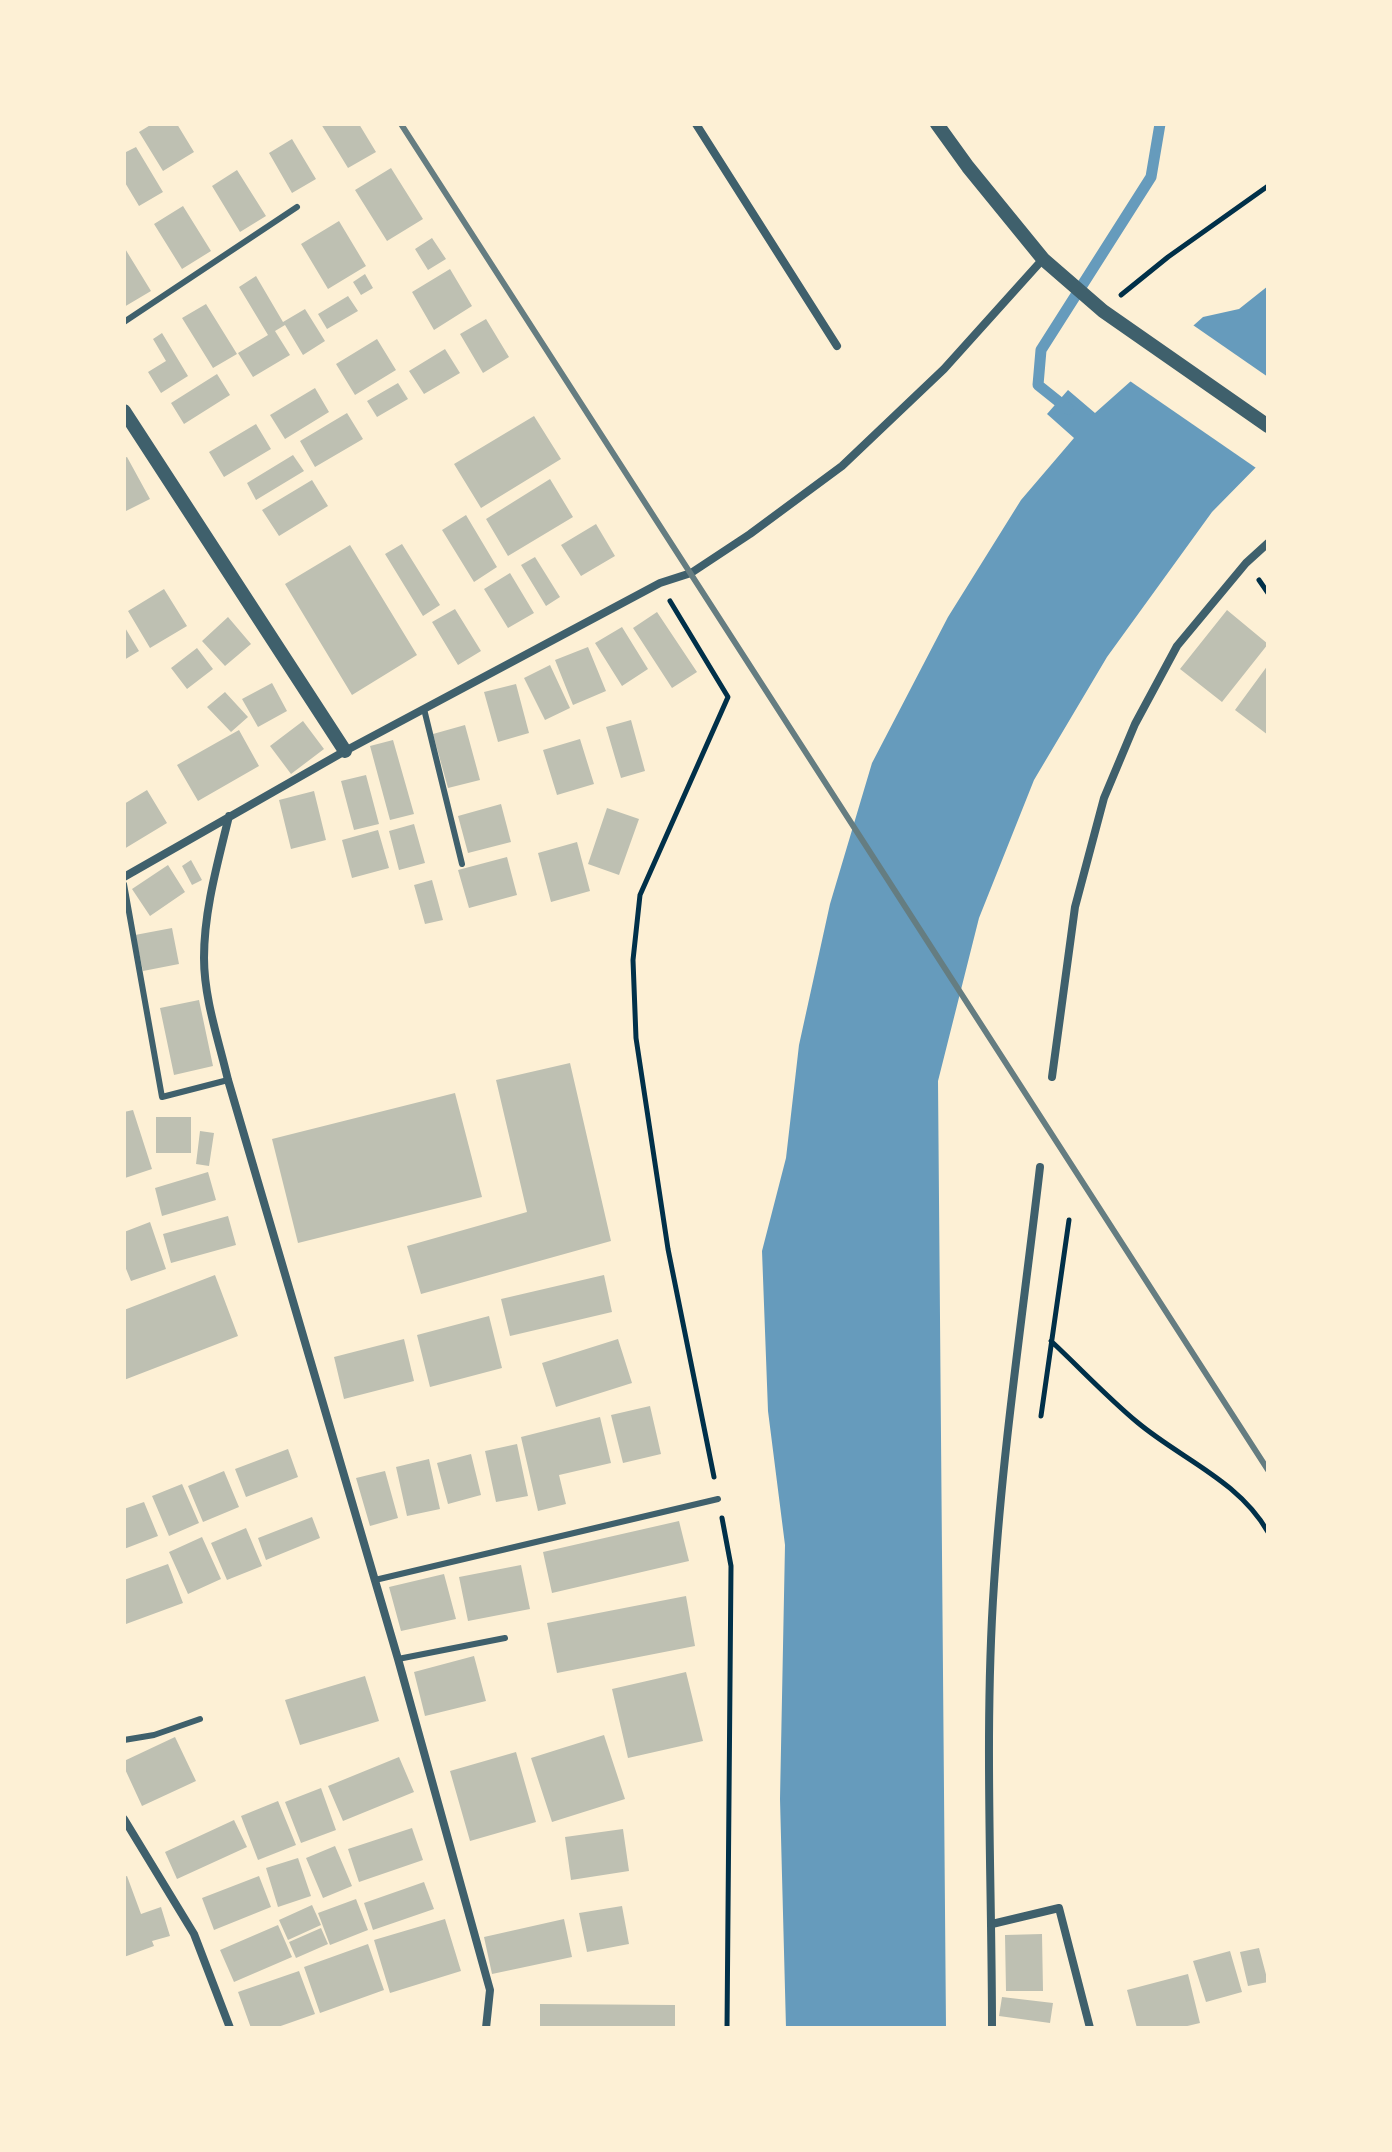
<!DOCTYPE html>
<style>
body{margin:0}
#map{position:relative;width:1392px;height:2152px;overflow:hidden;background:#fdf0d5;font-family:Signika,sans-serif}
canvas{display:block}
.frame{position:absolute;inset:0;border:126px solid #fdf0d5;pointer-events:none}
</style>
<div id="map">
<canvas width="1392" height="2152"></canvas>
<div class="frame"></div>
</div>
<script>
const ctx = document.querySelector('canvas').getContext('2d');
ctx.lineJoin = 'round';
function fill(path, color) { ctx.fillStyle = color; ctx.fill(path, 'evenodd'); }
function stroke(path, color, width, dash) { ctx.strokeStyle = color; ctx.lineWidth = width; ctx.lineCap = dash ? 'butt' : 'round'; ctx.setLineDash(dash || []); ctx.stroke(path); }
fill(new Path2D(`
 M1268,286v169l-56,57 -105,145 -73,123 -55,138 -41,163 8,947h-160l-6,-229 5,-254 -17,-134 -6,-160 24,-93 13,-113 31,-141 42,-141 76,-146 73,-117 53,-62 -27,-24 21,-24 27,23 108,-96 36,-8z`), '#669bbc');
fill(new Path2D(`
 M1190,323l78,54v84l-9,9 -132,-91z`), '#fdf0d5');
stroke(new Path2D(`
 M1068,409l-30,-24 3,-35 110,-173 9,-53`), '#669bbc', 11);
fill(new Path2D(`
 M152,124h25l17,28 -31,19 -24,-39z
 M321,124h38l17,28 -28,16z
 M292,139l24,40 -24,14 -23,-40z
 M136,147l27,45 -24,14 -15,-25v-28z
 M391,168l32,51 -36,22 -32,-51z
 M237,170l29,46 -26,16 -28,-46z
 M183,206l28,45 -29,18 -28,-45z
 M339,221l27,45 -38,23 -27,-45z
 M432,238l14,21 -18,11 -13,-21z
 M124,247l27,44 -27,16z
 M450,269l22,37 -38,24 -22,-38z
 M365,274l8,14 -12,7 -8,-13z
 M256,276l27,46 22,-13 20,32 -22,14 -18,-30 -10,6 15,24 -37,22 -15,-24 30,-18 -29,-48z
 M348,296l10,15 -31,18 -9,-15z
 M206,304l31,50 -24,14 -31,-50z
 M486,319l23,38 -26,16 -23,-39z
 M162,333l26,43 -27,17 -13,-21 18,-11 -13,-22z
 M377,339l19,31 -41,25 -19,-31z
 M445,349l15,24 -36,21 -15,-23z
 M217,374l13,21 -46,29 -13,-21z
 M398,383l10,16 -31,18 -10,-16z
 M315,388l14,24 -44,27 -15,-24z
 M347,413l16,26 -48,28 -15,-26z
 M534,416l27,43 -80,49 -27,-44z
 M256,424l15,25 -47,28 -15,-25z
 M293,455l11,16 -48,29 -9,-17z
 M127,457l23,42 -24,12 -2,-53z
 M550,479l23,38 -65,39 -22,-37z
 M312,480l16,26 -49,30 -17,-26z
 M466,515l31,52 -23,15 -32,-52z
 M596,524l19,32 -34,20 -20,-31z
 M402,544l38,61 -17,11 -38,-62z
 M350,545l67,110 -65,40 -67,-111z
 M535,557l25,40 -14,9 -25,-41z
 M510,573l24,40 -26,15 -24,-39z
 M164,589l23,37 -37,22 -22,-37z
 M455,609l26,42 -23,14 -26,-43z
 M1227,610l41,34 -46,58 -42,-33z
 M657,612l40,60 -25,16 -39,-60z
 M228,617l23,27 -26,22 -23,-25z
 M124,626l15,25 -15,9z
 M622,627l26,42 -26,17 -27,-43z
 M588,647l18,44 -33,14 -18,-45z
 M197,648l16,21 -26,20 -16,-21z
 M550,665l20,43 -25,12 -21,-42z
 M1268,665v70l-33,-25z
 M272,683l15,28 -29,16 -16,-28z
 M516,684l13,49 -31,9 -14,-50z
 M225,692l23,25 -17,15 -24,-25z
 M631,720l14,51 -24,7 -15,-51z
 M303,721l21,28 -33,25 -21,-28z
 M465,725l15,55 -32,8 -15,-54z
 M239,730l20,36 -61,35 -21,-36z
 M580,739l14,45 -37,11 -14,-45z
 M393,740l21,74 -24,6 -20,-74z
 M366,775l13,49 -25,6 -13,-49z
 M147,790l20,33 -43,26v-45z
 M314,791l12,49 -35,9 -12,-49z
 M501,804l10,38 -43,11 -10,-37z
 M607,808l32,11 -20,56 -31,-11z
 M414,824l11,39 -26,7 -10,-39z
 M378,830l11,38 -37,10 -10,-38z
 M577,842l13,49 -39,11 -13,-49z
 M507,857l10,38 -48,13 -11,-38z
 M191,860l11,20 -10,5 -10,-19z
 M168,865l17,27 -35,24 -18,-27z
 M432,880l11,40 -18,4 -11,-39z
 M172,928l7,36 -36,7 -8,-36z
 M199,1000l14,66 -39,9 -14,-67z
 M570,1063l41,178 -190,53 -14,-48 120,-34 -31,-132z
 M455,1093l27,104 -184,46 -26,-104z
 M133,1110l19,59 -27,9 -1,-66z
 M156,1117h35v36h-35z
 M200,1131l14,2 -5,33 -13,-2z
 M208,1172l8,28 -54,16 -7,-28z
 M228,1216l8,29 -65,18 -8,-29z
 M150,1222l16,47 -35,12 -7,-17v-32z
 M215,1275l23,61 -114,44v-70z
 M604,1275l8,37 -102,24 -9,-37z
 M489,1316l13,52 -72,19 -13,-52z
 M404,1339l10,42 -70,18 -10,-42z
 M618,1339l14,44 -76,24 -14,-44z
 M650,1406l11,48 -38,9 -12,-48z
 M600,1417l11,46 -52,12 7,29 -28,7 -17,-74z
 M517,1444l11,52 -32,6 -11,-51z
 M288,1449l10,28 -52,20 -11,-28z
 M471,1454l10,41 -33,9 -11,-41z
 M429,1459l11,50 -33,7 -11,-49z
 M224,1471l15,36 -36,15 -15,-36z
 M385,1471l13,47 -28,8 -14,-48z
 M182,1484l17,39 -30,13 -17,-40z
 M144,1502l14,34 -34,13v-40z
 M312,1517l8,21 -54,22 -8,-22z
 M679,1521l10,40 -137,32 -9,-41z
 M246,1528l16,38 -35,14 -16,-37z
 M202,1537l19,42 -33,15 -19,-42z
 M168,1564l15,39 -57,21 -2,-6v-38z
 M521,1565l9,44 -62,12 -9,-44z
 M444,1574l12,45 -55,12 -12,-44z
 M686,1596l9,50 -138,27 -10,-50z
 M474,1656l12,45 -61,15 -11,-44z
 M686,1672l17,69 -75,17 -16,-69z
 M365,1676l14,45 -79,24 -15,-45z
 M604,1735l21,64 -73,23 -21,-64z
 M175,1737l21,44 -54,25 -18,-39v-6z
 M516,1752l20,70 -66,19 -20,-70z
 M399,1757l15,35 -71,29 -15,-35z
 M321,1788l15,42 -35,13 -16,-41z
 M278,1801l18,44 -38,15 -17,-44z
 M234,1820l13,27 -70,32 -12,-27z
 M412,1828l11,32 -64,22 -11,-33z
 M623,1829l6,42 -58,9 -6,-43z
 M335,1846l17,40 -29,12 -17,-40z
 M298,1858l13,38 -33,11 -12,-39z
 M127,1876l14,38 20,-7 9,29 -18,5 2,5 -30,11v-80z
 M259,1876l12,31 -57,23 -12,-32z
 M424,1882l10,27 -61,21 -9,-27z
 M356,1899l12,31 -38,15 -12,-32z
 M312,1905l9,20 -33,15 -9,-20z
 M622,1906l7,38 -42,8 -8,-39z
 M445,1919l16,52 -71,22 -16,-53z
 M564,1919l8,38 -80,17 -8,-37z
 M278,1925l14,32 -58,25 -14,-32z
 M321,1928l7,16 -32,14 -7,-16z
 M1042,1934l1,57h-37l-1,-56z
 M368,1944l16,46 -64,23 -16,-46z
 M1259,1948l9,34 -20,4 -8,-34z
 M1230,1951l12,41 -36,10 -13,-41z
 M299,1971l16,43 -40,14h-24l-13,-36z
 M1188,1974l12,49 -21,5h-42l-10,-38z
 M1002,1997l51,6 -3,20 -51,-7z
 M540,2004l135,1v23h-135z`), '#bec0b2');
stroke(new Path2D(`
 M1121,295l47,-38 100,-71
 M1259,580l9,13
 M670,601l58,96 -88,198 -7,65 3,78 32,211 46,228
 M1051,1341c29,27 56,56 86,81 44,37 101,58 131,110
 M1041,1416l28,-196
 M722,1518l9,48 -4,462`), '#003049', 5);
stroke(new Path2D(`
 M124,322l173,-115
 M424,709l38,155
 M124,884l38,213 66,-17
 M375,1580l343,-81
 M398,1659l107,-21
 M124,1740l30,-5 46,-16`), '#3f606c', 6);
stroke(new Path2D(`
 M696,124l141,222
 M229,816c-11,46 -25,94 -25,142 0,41 15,83 24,122l170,579 92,331 -4,38
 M124,877l221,-126 315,-168 31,-10 59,-39 92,-68 102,-97 99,-110
 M1052,1077l23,-170 29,-109 31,-74 42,-78 69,-83 22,-20
 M124,1819l70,115 36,94
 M992,1924l67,-16 31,120
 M992,2028c0,-147 -8,-297 2,-444 9,-139 30,-278 46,-417`), '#3f606c', 8);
stroke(new Path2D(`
 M937,124l31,43 75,92 60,52 165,115
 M124,411l221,340`), '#3f606c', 14);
stroke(new Path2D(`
 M401,124l867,1346`), '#657d81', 6);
</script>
